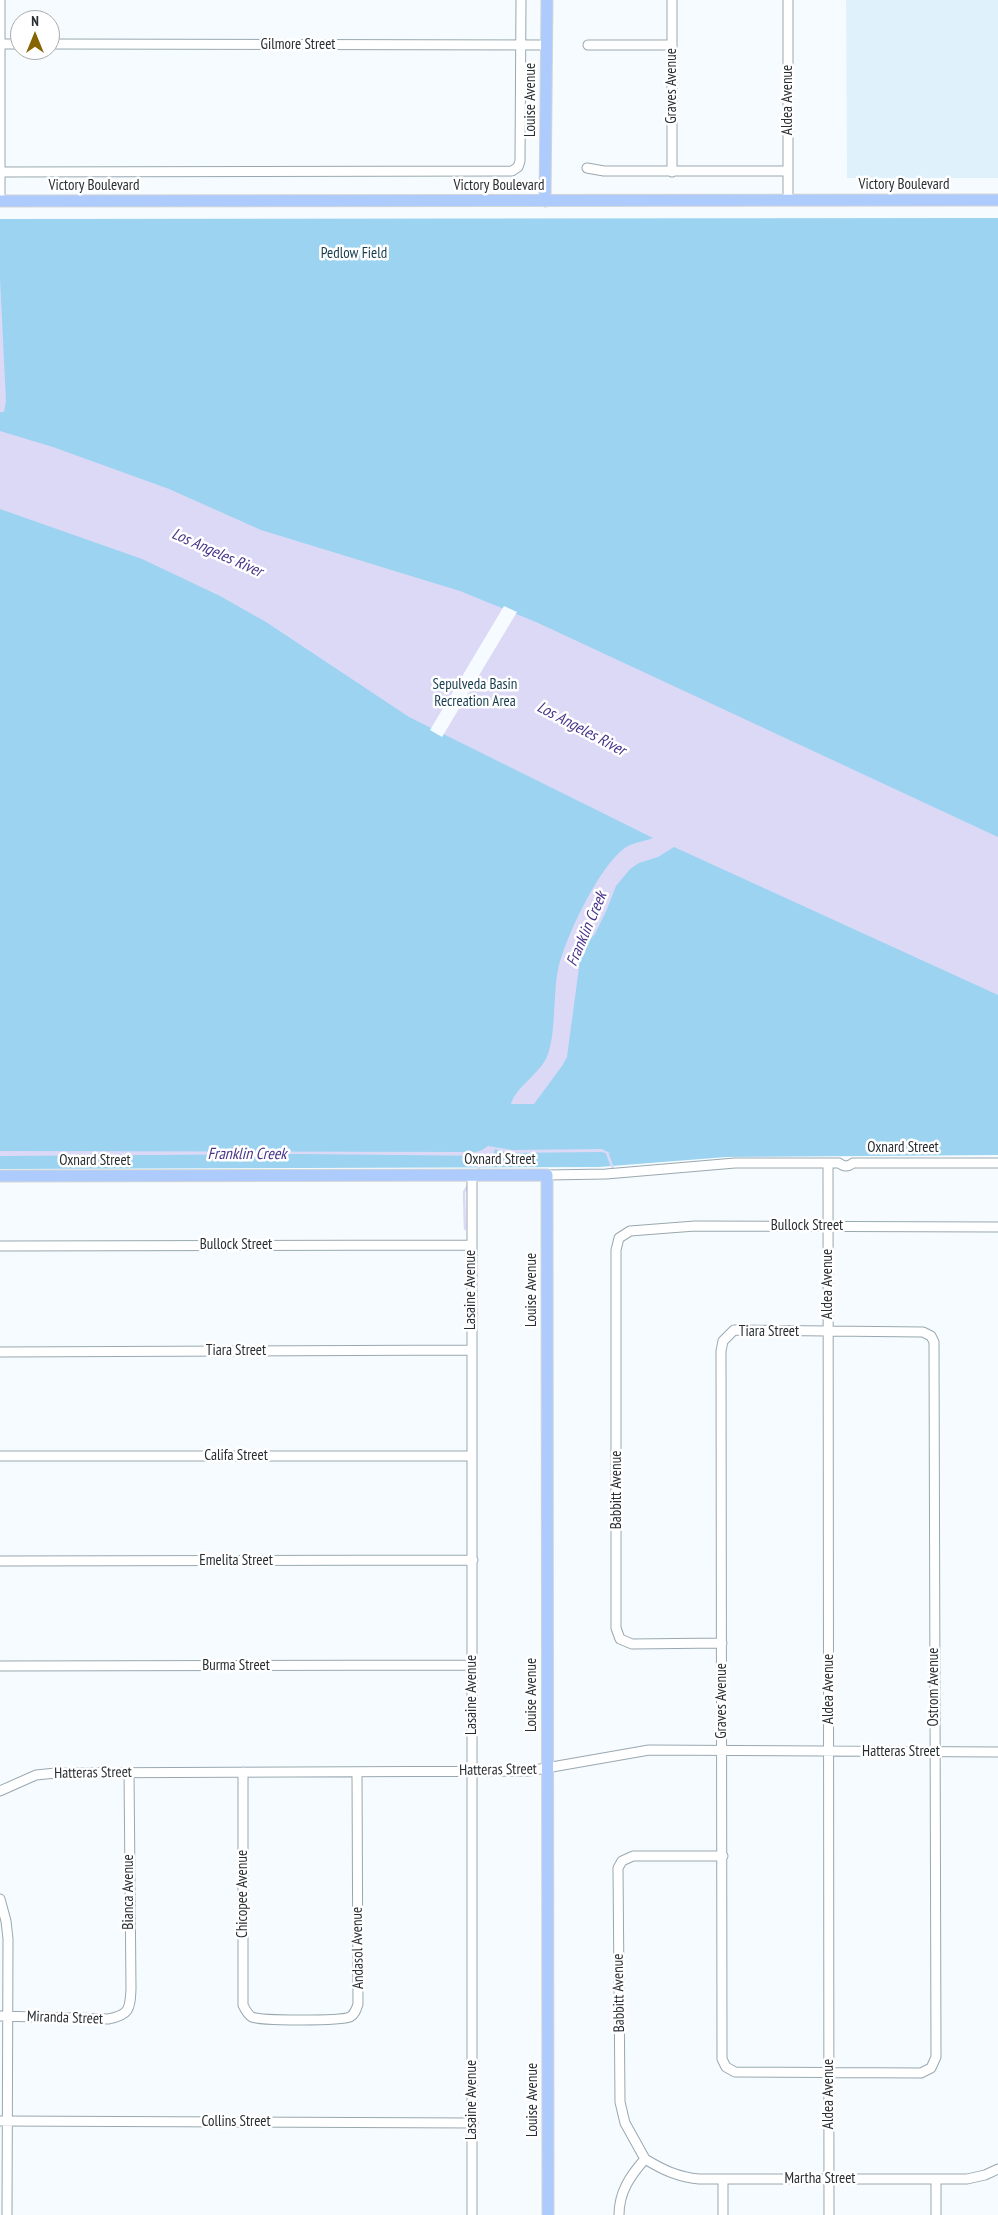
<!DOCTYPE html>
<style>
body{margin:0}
#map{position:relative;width:998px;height:2215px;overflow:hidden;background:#f5fbff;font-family:"PT Sans Narrow",sans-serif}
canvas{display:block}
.north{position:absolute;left:10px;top:10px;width:50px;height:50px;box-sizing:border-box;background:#fff;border:1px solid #a9abad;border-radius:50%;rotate:0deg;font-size:14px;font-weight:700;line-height:20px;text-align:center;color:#282e31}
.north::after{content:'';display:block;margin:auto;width:18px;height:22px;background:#866500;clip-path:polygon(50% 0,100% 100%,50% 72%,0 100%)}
</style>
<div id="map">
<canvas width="998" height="2215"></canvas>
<div class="north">N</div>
</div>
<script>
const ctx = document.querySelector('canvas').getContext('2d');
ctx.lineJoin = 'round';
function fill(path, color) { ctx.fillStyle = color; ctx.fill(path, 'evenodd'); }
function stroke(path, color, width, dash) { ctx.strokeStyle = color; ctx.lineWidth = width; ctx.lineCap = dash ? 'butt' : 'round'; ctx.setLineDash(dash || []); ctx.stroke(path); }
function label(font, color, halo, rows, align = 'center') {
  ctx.font = font + ' "PT Sans Narrow",sans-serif'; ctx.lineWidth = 5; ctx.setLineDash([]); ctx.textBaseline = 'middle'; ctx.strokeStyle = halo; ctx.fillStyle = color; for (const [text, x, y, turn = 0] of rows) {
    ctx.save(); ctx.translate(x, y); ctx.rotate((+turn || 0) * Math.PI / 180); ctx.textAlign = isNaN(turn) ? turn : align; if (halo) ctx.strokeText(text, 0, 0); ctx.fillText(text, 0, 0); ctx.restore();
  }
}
fill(new Path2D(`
 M846,0h152v178h-151z`), '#dff2fc');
fill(new Path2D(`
 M998,218v937l-272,2 -127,10 -599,2v-950z`), '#9bd3f0');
fill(new Path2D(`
 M0,279l6,122 -2,11h-4z
 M0,431l53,16 116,42 92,41 199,61 76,31 462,215v158l-324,-148 -16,10 -19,6 -9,6 -14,17 -9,23 -12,25 -9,9 -6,17 -13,97 -5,9 -28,38h-23c5,-18 30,-30 37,-50 8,-22 5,-60 10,-84 6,-30 43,-109 70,-124 8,-4 18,-5 25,-8l-244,-121 -143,-95 -46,-26 -78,-37 -142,-50z
 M488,1146l24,4 90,-1 9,5 -10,-2 -93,1 -13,-4 -2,7 -192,-2 -301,2v-5l476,1 6,-2z`), '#dcd9f7');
fill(new Path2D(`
 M504,606l13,6 -75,125 -12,-7z`), '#f5fbff');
stroke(new Path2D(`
 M607,1153l7,18
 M477,1171l5,-7
 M465,1229l-1,-37 5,-8`), '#dcd9f7', 2.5);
const minor = new Path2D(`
 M0,0v201
 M672,0v172
 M0,44h20
 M50,44l496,1
 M588,45h84
 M587,168l17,3h184
 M0,172l512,-1 6,-4 2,-6 1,-161
 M788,200v-200
 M828,1163l1,1052
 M472,1175v1040
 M547,1175l59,-1 129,-11h104c5,4 9,4 14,0h145
 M0,1246l471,-1
 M734,1330l189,2 8,4 3,6 2,715 -5,11 -10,5 -186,-1 -9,-5 -4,-8 -1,-708 2,-10z
 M0,1352l472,-2
 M0,1456h472
 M0,1561l473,-1
 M722,1643l-90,1 -12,-5 -4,-11v-378l3,-12 11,-7 65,-5 303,1
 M0,1666l472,-1
 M243,1772v233c2,4 4,9 9,12 8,4 89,4 98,0 5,-3 6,-7 8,-13l-1,-232
 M0,1791l36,-16 20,-2 473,-2 120,-21 349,2
 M0,1899l6,22 2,18 -1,276
 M0,2016l108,3c21,-4 22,-9 23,-30l-2,-217
 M0,2121l473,2
 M645,2159c18,11 33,18 54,20h268l18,-4 13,-6
 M723,2179v36
 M936,2180v35
 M619,2215c0,-23 11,-39 26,-56l-20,-36 -5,-21 -2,-234 4,-7 11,-5h90`);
const major = new Path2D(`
 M0,201l998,-1
 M545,201l2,-201
 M0,1176l547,-1 1,1040`);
stroke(minor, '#99a8b0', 11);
stroke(major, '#d4d5d6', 13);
stroke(minor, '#fff', 9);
stroke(major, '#aecbfd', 11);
label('15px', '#282e31', '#fff', [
 ["Gilmore Street",298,45],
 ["Graves Avenue",672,86,-90],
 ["Louise Avenue",531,100,-90],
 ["Aldea Avenue",788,100,-90],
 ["Victory Boulevard",904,185],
 ["Victory Boulevard",94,186],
 ["Victory Boulevard",499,186],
 ["Oxnard Street",903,1148],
 ["Oxnard Street",500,1160],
 ["Oxnard Street",95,1161],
 ["Bullock Street",807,1226],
 ["Bullock Street",236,1245],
 ["Aldea Avenue",828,1284,-90],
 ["Lasaine Avenue",471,1290,-90],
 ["Louise Avenue",532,1290,-90],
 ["Tiara Street",769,1332],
 ["Tiara Street",236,1351],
 ["Califa Street",236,1456],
 ["Babbitt Avenue",617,1490,-90],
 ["Emelita Street",236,1561],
 ["Burma Street",236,1666],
 ["Ostrom Avenue",934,1687,-90],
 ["Aldea Avenue",829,1689,-90],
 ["Lasaine Avenue",472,1695,-90],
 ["Louise Avenue",532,1695,-90],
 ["Graves Avenue",722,1701,-90],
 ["Hatteras Street",901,1752],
 ["Hatteras Street",498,1770,-1],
 ["Hatteras Street",93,1773,-1],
 ["Bianca Avenue",129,1892,-90],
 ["Chicopee Avenue",243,1894,-90],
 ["Andasol Avenue",358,1948,-91],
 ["Babbitt Avenue",619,1993,-91],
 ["Miranda Street",65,2018,2],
 ["Aldea Avenue",829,2094,-90],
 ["Lasaine Avenue",472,2100,-90],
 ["Louise Avenue",533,2100,-90],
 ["Collins Street",236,2122],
 ["Martha Street",820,2179]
]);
label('15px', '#173d4f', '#fff', [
 ["Pedlow Field",354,254],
 ["Sepulveda Basin",475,685],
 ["Recreation Area",475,702]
]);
label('italic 16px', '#483488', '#fff', [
 ["Los Angeles River",217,553,24],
 ["Los Angeles River",581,729,28],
 ["Franklin Creek",587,929,-67],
 ["Franklin Creek",247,1154]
]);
</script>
